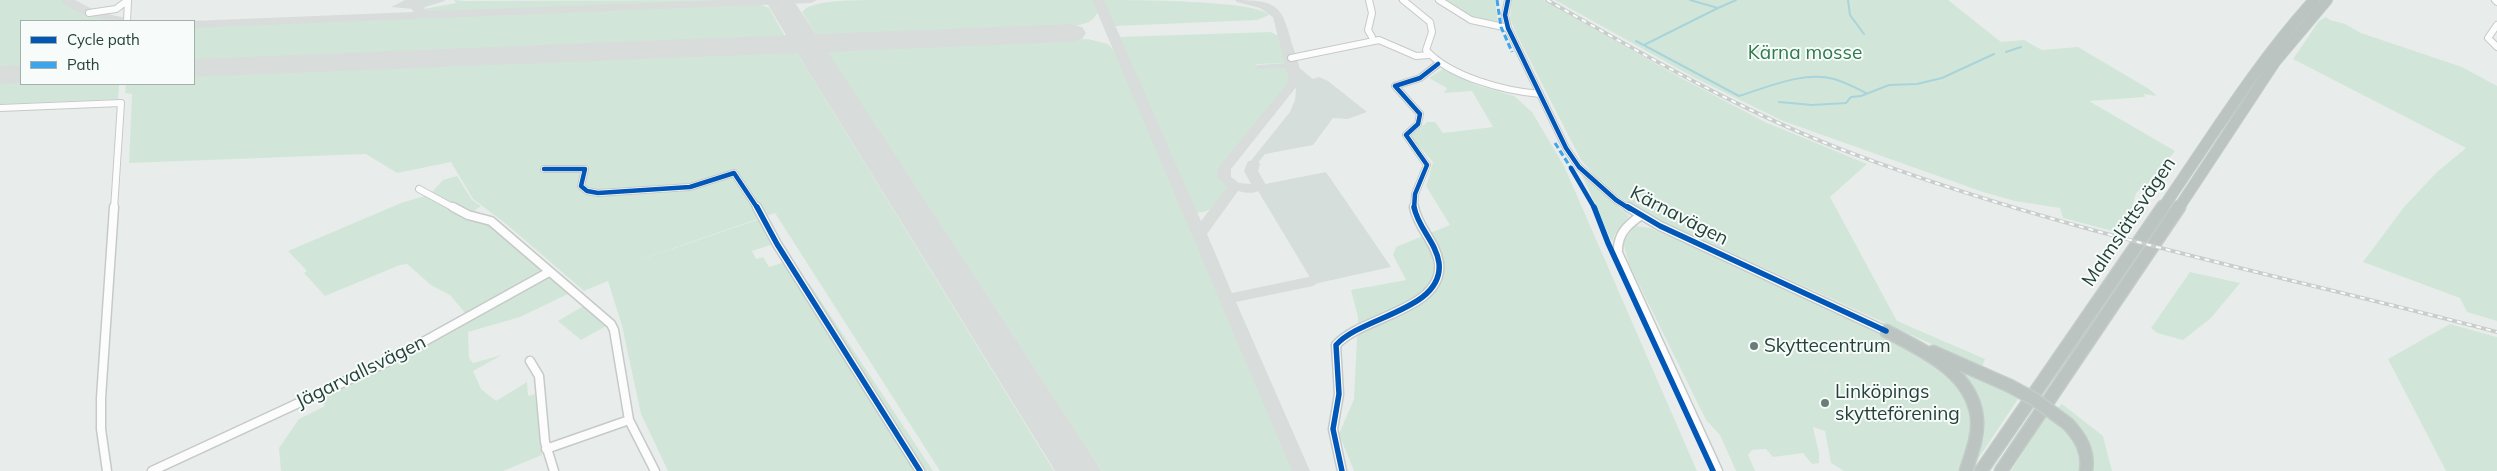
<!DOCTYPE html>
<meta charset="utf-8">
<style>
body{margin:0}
#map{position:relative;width:2497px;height:471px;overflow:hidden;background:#e8edeb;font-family:Mulish,sans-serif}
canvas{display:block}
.legend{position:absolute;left:20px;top:20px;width:175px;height:65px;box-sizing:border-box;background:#f7fbf9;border:1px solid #a3b1ad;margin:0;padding:6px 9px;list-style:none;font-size:15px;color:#24423a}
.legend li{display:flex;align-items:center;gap:10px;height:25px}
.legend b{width:25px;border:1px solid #a3b1ad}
</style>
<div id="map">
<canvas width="2497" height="471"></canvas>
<ul class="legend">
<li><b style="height:6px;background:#0057b8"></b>Cycle path</li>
<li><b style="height:6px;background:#3ea4ec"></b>Path</li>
</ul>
</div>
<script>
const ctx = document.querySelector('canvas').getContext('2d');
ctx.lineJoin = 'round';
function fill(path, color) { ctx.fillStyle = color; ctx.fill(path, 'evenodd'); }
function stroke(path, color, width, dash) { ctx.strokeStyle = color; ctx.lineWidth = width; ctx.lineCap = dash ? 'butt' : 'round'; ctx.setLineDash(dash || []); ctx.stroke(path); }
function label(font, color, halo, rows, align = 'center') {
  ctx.font = font + ' Mulish,sans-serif'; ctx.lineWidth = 4; ctx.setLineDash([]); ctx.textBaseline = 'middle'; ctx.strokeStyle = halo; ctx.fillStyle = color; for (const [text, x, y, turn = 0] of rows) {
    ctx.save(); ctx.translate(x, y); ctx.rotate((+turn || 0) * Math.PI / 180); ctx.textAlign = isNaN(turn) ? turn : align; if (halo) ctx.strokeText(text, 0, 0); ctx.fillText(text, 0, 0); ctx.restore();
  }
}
fill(new Path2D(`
 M405,0h39l1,1 -20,6 -1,3 -33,-3z
 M1284,44h7l6,22 16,13 6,-2 9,4 39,31 -19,7 -15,-1 -20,27 -48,9 -9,11 -7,-2 41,-51 5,-12 1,-10 -7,-21h-34l2,-4 31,-2z
 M1326,172l65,95 -77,17 -59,-98z`), '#d6dedb');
fill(new Path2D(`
 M0,0h60l26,14 25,7h-90v47l-21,1z
 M454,0l11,1 280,-1 -305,13 -16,-4 32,-6z
 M864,0h229l5,11c-4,12 -16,14 -27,15l-253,11 -16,-25c9,-12 45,-11 62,-12z
 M1101,0c28,0 156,0 168,15l-12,5 -142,6z
 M1445,0h50l3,22 -30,-6z
 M1512,0h31l138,78 84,44 102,42 -37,33 67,124 88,38 -3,8 -328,-149 -41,-25 -18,-17 -14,-16 -65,-127 -6,-15z
 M1555,0h393l53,42 23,-2 18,10 36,-3 71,42 8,7 -13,-2 1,3 -56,4 86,50 -23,29 -16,13 -12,41 -61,-16 -3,-10 -45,-7 -32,-9 -200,-71 -88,-43z
 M759,4l10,4 17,30 -592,23v-36z
 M2326,17l4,3 15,4 16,9 101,34 35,19v235l-30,-9 -7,-14 -97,-36 41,-55 33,-35 29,-24 -173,-89 26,-38z
 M1271,32l11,6 5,25 -30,1 -2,5 32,-1 3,6v8l-69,85 -3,6c2,6 7,9 9,14 3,8 -19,29 -31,25l-78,-175z
 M1088,39l20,5 8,9 178,418h-192l-277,-422z
 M795,50l259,421h-114l-165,-258 -171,59 156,-53 13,25 -21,7 4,8 7,-2 6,10 16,-5 131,209h-248l-27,-57 -19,-88 -14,-45 -24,10 -79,-68 -32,-24 -22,-37 -54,11 -31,-19 -237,9 3,-69 -7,-1 1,-9h68v-10z
 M1443,69l33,16 38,11 18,16 32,54 133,305h-343l-15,-37 15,-35 4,-82 -7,-27 55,-10 -13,-25 3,-8 54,-22 -24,-39 7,-24 -23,-26 17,-14h8l8,11 50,-6 -21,-36 -28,2 3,-5 -18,-10z
 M21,81v3h98l-1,15 -118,5v-22z
 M1582,175l47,41 -14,18 -3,8z
 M457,176l15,24 9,6 -11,8 -39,-21 12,-13z
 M428,195l59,26 59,51 -82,44 1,-3 -15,-18 -19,-10 -24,-21 -7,1 -75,31 -21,-23 3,-2 -19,-20 113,-48z
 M1635,226l15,2c58,26 298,120 318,170 10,25 0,49 -9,73h-115l-13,-8 -6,-32 -12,-4 6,26v10l-7,1 -9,-11 -30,4 -7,-8 -14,1 -4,5 7,16h-19l-16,-36 -14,-15 -77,-156 -6,-22z
 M2190,272l50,11 -29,35 -28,22 -26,-7 -6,-5z
 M551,276l19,17 -50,24 -52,15 1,26 4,5 29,-8 -29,16 8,18 15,12 31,-19 1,14 7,-2 7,61 -39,16h-222l-2,-23 20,-29 26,-13 -7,-10z
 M809,283l124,188h-10l-118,-186z
 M585,305l23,20 -27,15 -23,-19z
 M2450,324l47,13v134h-51l-58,-112z
 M1937,356l83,40 -44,66c0,-8 6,-17 8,-26 7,-37 -22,-58 -47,-80z
 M2062,404l41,32 9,35h-19c2,-28 -19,-43 -37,-62z
 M2049,412c18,14 38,36 30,59h-68z`), '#d1e6d8');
stroke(new Path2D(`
 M1690,0l28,8 18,-8
 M1848,0l2,15 14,19
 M1636,41l103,55c29,-9 64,-25 95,-17 11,3 22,9 32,14
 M1644,45l74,-37
 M2006,52l15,-5
 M1779,102l33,3 34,-2 5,-6 10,-1 28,-11 28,-1 25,-6 52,-24`), '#a9d4db', 2);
fill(new Path2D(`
 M60,0h15l23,12 28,6 2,3c-20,1 -53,-5 -68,-21z
 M404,0h12l8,9 9,2 289,-11h95l-6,3 -617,25v-7h-3l223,-9z
 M1092,0h12l97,221 26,-34 -10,-10v-8l72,-88 -16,-64 -13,-9 -23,-6 -2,-2c45,0 47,7 58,47 4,11 8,22 8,34l-70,88v8l8,6 12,1 -7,-13 4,-10h10l2,3 -2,7 8,14c-8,9 -16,9 -28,6l-31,43 25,59 81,-17 8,5 -8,5 -77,16 74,169h-18z`), '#d8dddc');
fill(new Path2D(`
 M765,0h28l23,34 255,-10 11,3 4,6 -4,6 -11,3 -243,10 274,419h-47l-258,-418 -603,24v-18l592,-24z
 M21,65v18l-21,1v-18z`), '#d8dddc');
const minorFar1 = new Path2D(`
 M1369,0l3,13 -4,17 4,7
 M1403,0l27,22 2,10 -6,18c24,27 79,41 114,44
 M1439,0l32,20 37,8
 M1508,0l-3,15 3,13 58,120 13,19 37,33 14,9
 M2495,0l2,2
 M89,13l27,-4 12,-9
 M127,21l1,-20
 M2497,25l-9,13 9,9
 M1291,58l88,-18 37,16 13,-1
 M0,108l121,-5 -7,106
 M544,169h41l-4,17 6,5 11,2 92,-6 44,-14 24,36
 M419,189l37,20
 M1414,209l1,-15 12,-29 -21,-30 12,-11 2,-10 -25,-28 25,-8 18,-14`);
const minor = new Path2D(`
 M453,207l15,8 23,6 120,103 3,6 15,90 26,51
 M757,207l20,37 143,227
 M1628,207l32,19 226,105
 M1640,216c-14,10 -23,19 -22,37l100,218
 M530,361l9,15 6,66 9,29
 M546,449l83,-29
 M107,471l-6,-42v-31l13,-191
 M152,471l235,-109 162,-90
 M1342,471l-9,-42 6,-35 -3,-49c26,-29 108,-35 103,-82 -3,-21 -21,-35 -25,-56`);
const highwayFar1 = new Path2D(`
 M2162,209c49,-71 94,-145 152,-209
 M2178,209l97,-147 52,-62`);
const highway = new Path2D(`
 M1886,331c36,19 86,41 91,87 2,18 -6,36 -11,53
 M1933,352l77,34
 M2068,424c13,14 21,28 18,47
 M1981,471l182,-264
 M2001,471l178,-264`);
stroke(minorFar1, '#c5cac8', 8);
stroke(minor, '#c5cac8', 11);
stroke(highwayFar1, '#c3ccc9', 12);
stroke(highway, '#c3ccc9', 15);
stroke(minorFar1, '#fcfcfc', 6);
stroke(minor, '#fcfcfc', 8);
stroke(highwayFar1, '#bcc4c2', 10);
stroke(highway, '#bcc4c2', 12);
const rail = new Path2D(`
 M1547,0c99,56 197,113 304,153 209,79 430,122 646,179`);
stroke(rail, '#c9cdcc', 4);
stroke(rail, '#f7fbf9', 2, [5]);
const highwayBridge = new Path2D(`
 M2010,386l24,13 34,25`);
stroke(highwayBridge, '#c3ccc9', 15, []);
stroke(highwayBridge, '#bcc4c2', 12);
stroke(new Path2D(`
 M1497,0l4,27 11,25
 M1555,143l16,25`), '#3ea4ec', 3, [6, 3]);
stroke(new Path2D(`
 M1508,0l-3,15 3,13 58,120 13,19 37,33 14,9
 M1571,168l24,41
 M544,169h41l-4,17 6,5 11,2 92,-6 44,-14 24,36
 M1414,209l1,-15 12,-29 -21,-30 12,-11 2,-10 -25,-28 25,-8 18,-14`), '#0057b8', 4.5);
stroke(new Path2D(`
 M757,207l20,37 143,227
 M1594,207l14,36 105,228
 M1628,207l32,19 226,105
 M1342,471l-9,-42 6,-35 -3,-49c26,-29 108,-35 103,-82 -3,-21 -21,-35 -25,-56`), '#0057b8', 5.5);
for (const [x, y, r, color] of [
 [1754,346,5,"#697e78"],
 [1825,403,5,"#697e78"]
]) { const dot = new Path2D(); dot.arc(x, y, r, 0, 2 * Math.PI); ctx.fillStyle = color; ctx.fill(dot); stroke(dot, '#f7fbf9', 2); }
label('19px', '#2d7a4b', '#f7fbf9', [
 ["Kärna mosse",1805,53]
]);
label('19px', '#24423a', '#f7fbf9', [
 ["Kärnavägen",1679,216,27],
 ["Malmslättsvägen",2129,222,-56],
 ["Jägarvallsvägen",361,372,-26]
]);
label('19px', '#24423a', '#f7fbf9', [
 ["Skyttecentrum",1764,346],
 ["Linköpings",1835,392],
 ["skytteförening",1835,414]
], 'left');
</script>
